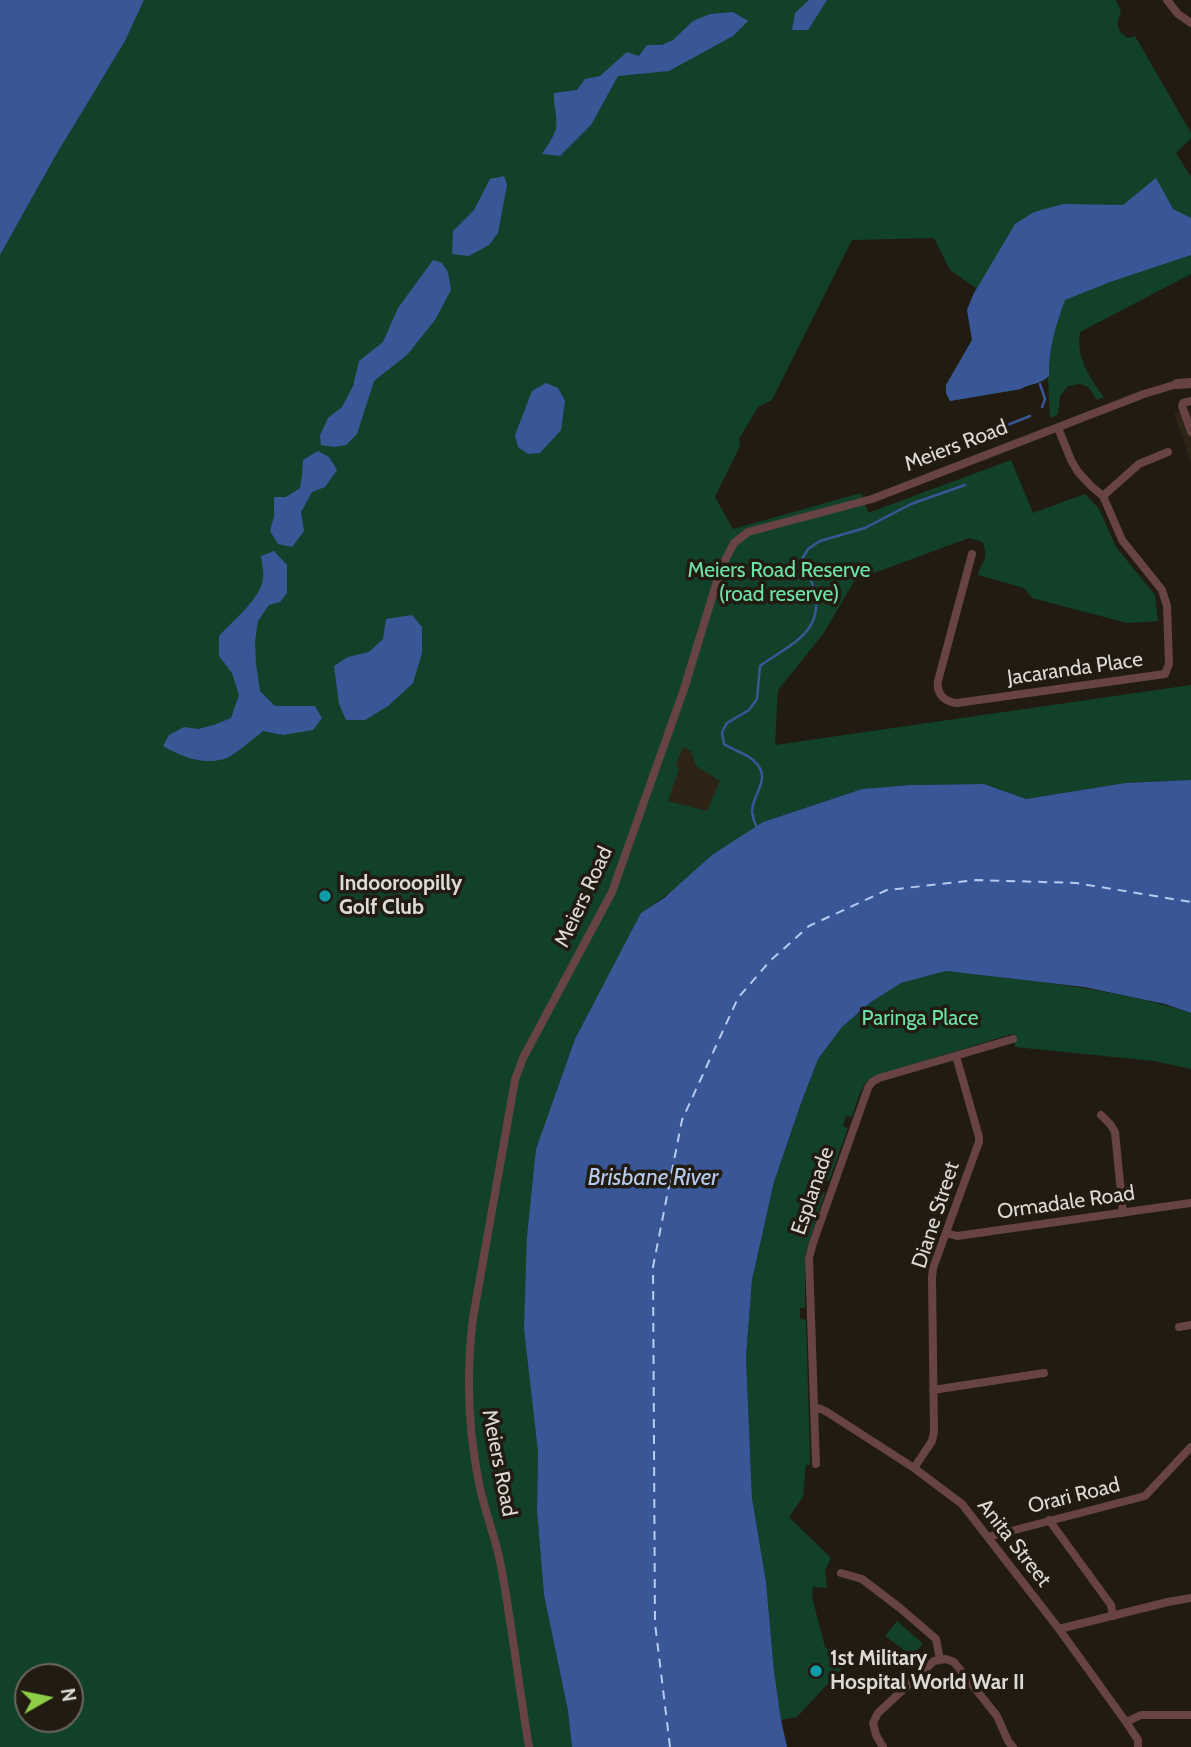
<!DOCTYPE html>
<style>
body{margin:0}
#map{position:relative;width:1191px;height:1747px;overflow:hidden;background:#211b12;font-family:Cabin,sans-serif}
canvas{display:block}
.north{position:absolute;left:14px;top:1663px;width:70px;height:70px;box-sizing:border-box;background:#211b12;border:2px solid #6c675f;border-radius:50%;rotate:81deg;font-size:19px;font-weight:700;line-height:28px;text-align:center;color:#ddd9d3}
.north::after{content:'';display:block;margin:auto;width:24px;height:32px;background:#8cce46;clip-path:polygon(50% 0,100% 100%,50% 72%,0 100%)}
</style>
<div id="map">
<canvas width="1191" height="1747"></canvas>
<div class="north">N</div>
</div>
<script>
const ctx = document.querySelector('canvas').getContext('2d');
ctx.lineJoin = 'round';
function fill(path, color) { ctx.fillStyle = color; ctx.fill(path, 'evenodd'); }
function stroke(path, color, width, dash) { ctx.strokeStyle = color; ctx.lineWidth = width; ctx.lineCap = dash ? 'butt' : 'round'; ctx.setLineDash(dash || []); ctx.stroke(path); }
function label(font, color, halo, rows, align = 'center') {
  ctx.font = font + ' Cabin,sans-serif'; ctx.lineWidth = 7; ctx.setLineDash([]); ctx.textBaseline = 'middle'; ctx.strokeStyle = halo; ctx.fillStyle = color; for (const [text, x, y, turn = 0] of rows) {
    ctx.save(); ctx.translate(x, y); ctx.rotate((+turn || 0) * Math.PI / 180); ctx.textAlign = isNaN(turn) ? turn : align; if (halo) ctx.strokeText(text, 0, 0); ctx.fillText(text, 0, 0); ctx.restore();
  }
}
fill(new Path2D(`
 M1191,410v53l-17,-50z
 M682,746l9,5 5,15 25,15 -14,30 -39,-10 11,-32 -3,-5z`), '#2e2415');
fill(new Path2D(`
 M144,0h972l5,11c-5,12 -5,20 7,27l7,-2 56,97v5l-15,15 15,24v97l-111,58c-4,26 9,45 24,65l-7,3 -9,-13 -8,-3 -12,2 -8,10 -2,18 -8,4 -2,-41c-9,8 -17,6 -27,12l-71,12 -4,-8v-8l26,-45 -5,-30 9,-22 -26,-18 -16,-32 -82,2 -80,160 -14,7 -19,32 1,7 -25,51 18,32 128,-36 7,20 143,-53 22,53 52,-19 14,15 17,38 39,48 3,26 -31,2 -95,-25 -8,-10 -46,-13c4,-16 11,-13 5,-33l-14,-4 -114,42 -32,54 -45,56 -3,55 416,-60v95l-66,3 -99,16 -42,-15 -74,1 -48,4 -99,33 -122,92 -66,125 -39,110 2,302 -1,59 7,85 24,116 4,36h-572v-1492l56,-100 69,-114zM683,747l8,4 5,15 24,15 -13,30 -39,-10 11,-32 -3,-5zM28,1677h42v42h-42z
 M946,971c82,10 165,16 245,42v56l-37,-8 -139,-14 -3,-13 -138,42c-14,8 -17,27 -22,41l-6,-1 -3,10 5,2 -19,53 -5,-1 -4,10 5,3 -20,61v54h-5v11l6,1 4,137v8h-4l-3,32 -14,20 42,41 -6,13 2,17 -14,-1 -1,10 13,50 20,18 -48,52 -16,3 -7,-49 -8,-89 -14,-84 -6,-141 6,-77 22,-98 26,-76 18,-47 24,-32 29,-25 30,-19z
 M897,1621l26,23 -11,12 -27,-20z`), '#12412a');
fill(new Path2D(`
 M0,0h144l-19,41 -69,114 -56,100z
 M809,0h18l-19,30h-16l3,-17z
 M733,12l15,9 -15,15 -64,35 -51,5 -27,49 -31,31 -18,-2c5,-8 12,-17 14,-26 2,-11 -3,-24 -2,-35l23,-3 8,-11 15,-3 27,-24 12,4 8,-11h15l11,-5 20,-19 17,-7z
 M504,176l3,9 -9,48 -9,12 -20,11 -17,-2 1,-23 21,-21 16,-31z
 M1156,178l17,31 18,9v37l-81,27 -45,18c-9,25 -17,49 -16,76 -12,10 -16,6 -28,13l-71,12 -4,-8v-8l26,-45 -5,-30 6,-15 42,-71 19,-12 29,-8 60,1z
 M433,260l9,3 6,9 3,18 -16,30 -28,35 -33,26 -17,53 -11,11 -12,2 -13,-2 -1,-10 8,-17 14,-11 11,-21 6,-25 24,-19 15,-34z
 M546,383l12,5 7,13 -4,29 -21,23 -12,1 -10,-7 -3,-12 17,-44z
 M318,451l11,6 8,13 -12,17 -13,5 -11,20 3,19 -12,16 -14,-3 -8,-13 4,-15v-19h12l14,-9 2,-12 1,-16z
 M274,551l13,14v28l-7,9 -11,3 -11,16 -3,20 1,23 4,27 15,15h40l7,12 -9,12 -30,5 -20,-4c-9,7 -27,23 -36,27 -23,8 -45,-1 -64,-12l6,-11 15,-8 14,2 16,-4 17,-7 8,-23 -7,-22 -13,-17v-20c13,-14 42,-38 44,-57 1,-7 -1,-16 -2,-23z
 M412,615l10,12v26l-9,30 -25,23 -23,14h-19l-7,-16 -5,-38 14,-9 21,-5 14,-13 3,-20z
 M1191,780v233l-26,-9 -81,-17 -138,-16 -45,12 -30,19 -29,25 -24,32 -18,47 -26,76 -22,98 -6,77 6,141 14,84 8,89 7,49 6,27h-215l-4,-36 -24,-116 -7,-85 1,-59 -14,-122 3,-92 9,-88 39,-110 66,-126 23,-15 48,-43 51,-33 99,-33 48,-4 74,-1 42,15 99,-16z`), '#395797');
stroke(new Path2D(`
 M1040,384l5,15 -3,8
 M968,448l4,-7 8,-5 50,-20
 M757,828c-2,-4 -4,-10 -5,-16 0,-19 22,-34 1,-52 -8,-7 -20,-10 -29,-16l-2,-12 5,-9 22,-13 8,-11 3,-33c28,-21 66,-33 54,-77 -3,-11 -9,-18 -12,-30l6,-10 12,-8 45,-13 46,-24 54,-19`), '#395797', 2.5);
stroke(new Path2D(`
 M670,1747l-15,-124 -2,-356 29,-147 56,-122 32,-37 39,-35 78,-36 90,-10 99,3 115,19`), '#b7caef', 2, [9, 7]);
stroke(new Path2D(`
 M1167,0l11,14 13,9
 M1191,401l-8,2 -1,3 9,26
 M1103,496l36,-32 29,-12
 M972,554l-34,127c-2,12 6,21 19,22l208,-29 4,-10 -2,-58 -5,-16 -40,-50 -19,-44 -12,-10 -13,-14 -7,-12 -13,-32
 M1101,1115l9,9 5,8 8,81
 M946,1233l11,3 234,-33
 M1179,1327l12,-2
 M933,1390l111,-17
 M814,1408l7,1 6,3 87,56 48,36 97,125 67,93 12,18v7
 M816,1464l-7,-206 4,-15 55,-155 4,-6 7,-4 134,-39
 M914,1468l18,-27 2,-9 -2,-154 1,-10 46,-126v-5l-23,-81
 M1049,1520l62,85 2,11
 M988,1537l157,-41 46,-49
 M841,1573l21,6 38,29 36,31 4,21
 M1059,1629l109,-27 23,-4
 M1126,1722l15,-7h50
 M529,1747c-10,-60 -17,-121 -28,-181 -5,-26 -15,-51 -21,-78 -12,-56 -14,-113 -7,-170l42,-238 8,-22 89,-166 72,-203 37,-121 13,-25 14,-11 124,-33 272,-105 33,-10
 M883,1747l-7,-12 -3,-12 5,-10 56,-52 12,-2 8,3 43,54 11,25 5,6`), '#674344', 8);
stroke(new Path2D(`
 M1177,384l14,-1`), '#674344', 10);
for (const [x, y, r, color] of [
 [325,896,7,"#0f9aa8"],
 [816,1671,7,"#0f9aa8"]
]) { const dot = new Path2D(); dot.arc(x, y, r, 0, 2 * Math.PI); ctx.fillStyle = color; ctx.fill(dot); stroke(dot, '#211b12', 2.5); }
label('21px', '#ddd9d3', '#211b12', [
 ["Meiers Road",956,446,-21],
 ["Jacaranda Place",1075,669,-8],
 ["Meiers Road",584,897,-65],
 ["Esplanade",813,1191,-71],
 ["Ormadale Road",1066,1203,-8],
 ["Diane Street",936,1215,-72],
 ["Meiers Road",499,1463,79],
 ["Orari Road",1074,1496,-14],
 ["Anita Street",1014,1543,52]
]);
label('21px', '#6de3a5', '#211b12', [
 ["Meiers Road Reserve",779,571],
 ["(road reserve)",779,595],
 ["Paringa Place",920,1019]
]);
label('bold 21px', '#ddd9d3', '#211b12', [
 ["Indooroopilly",339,884],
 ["Golf Club",339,908],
 ["1st Military",830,1659],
 ["Hospital World War II",830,1683]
], 'left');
label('italic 23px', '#b7caef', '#211b12', [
 ["Brisbane River",653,1178]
]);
</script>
